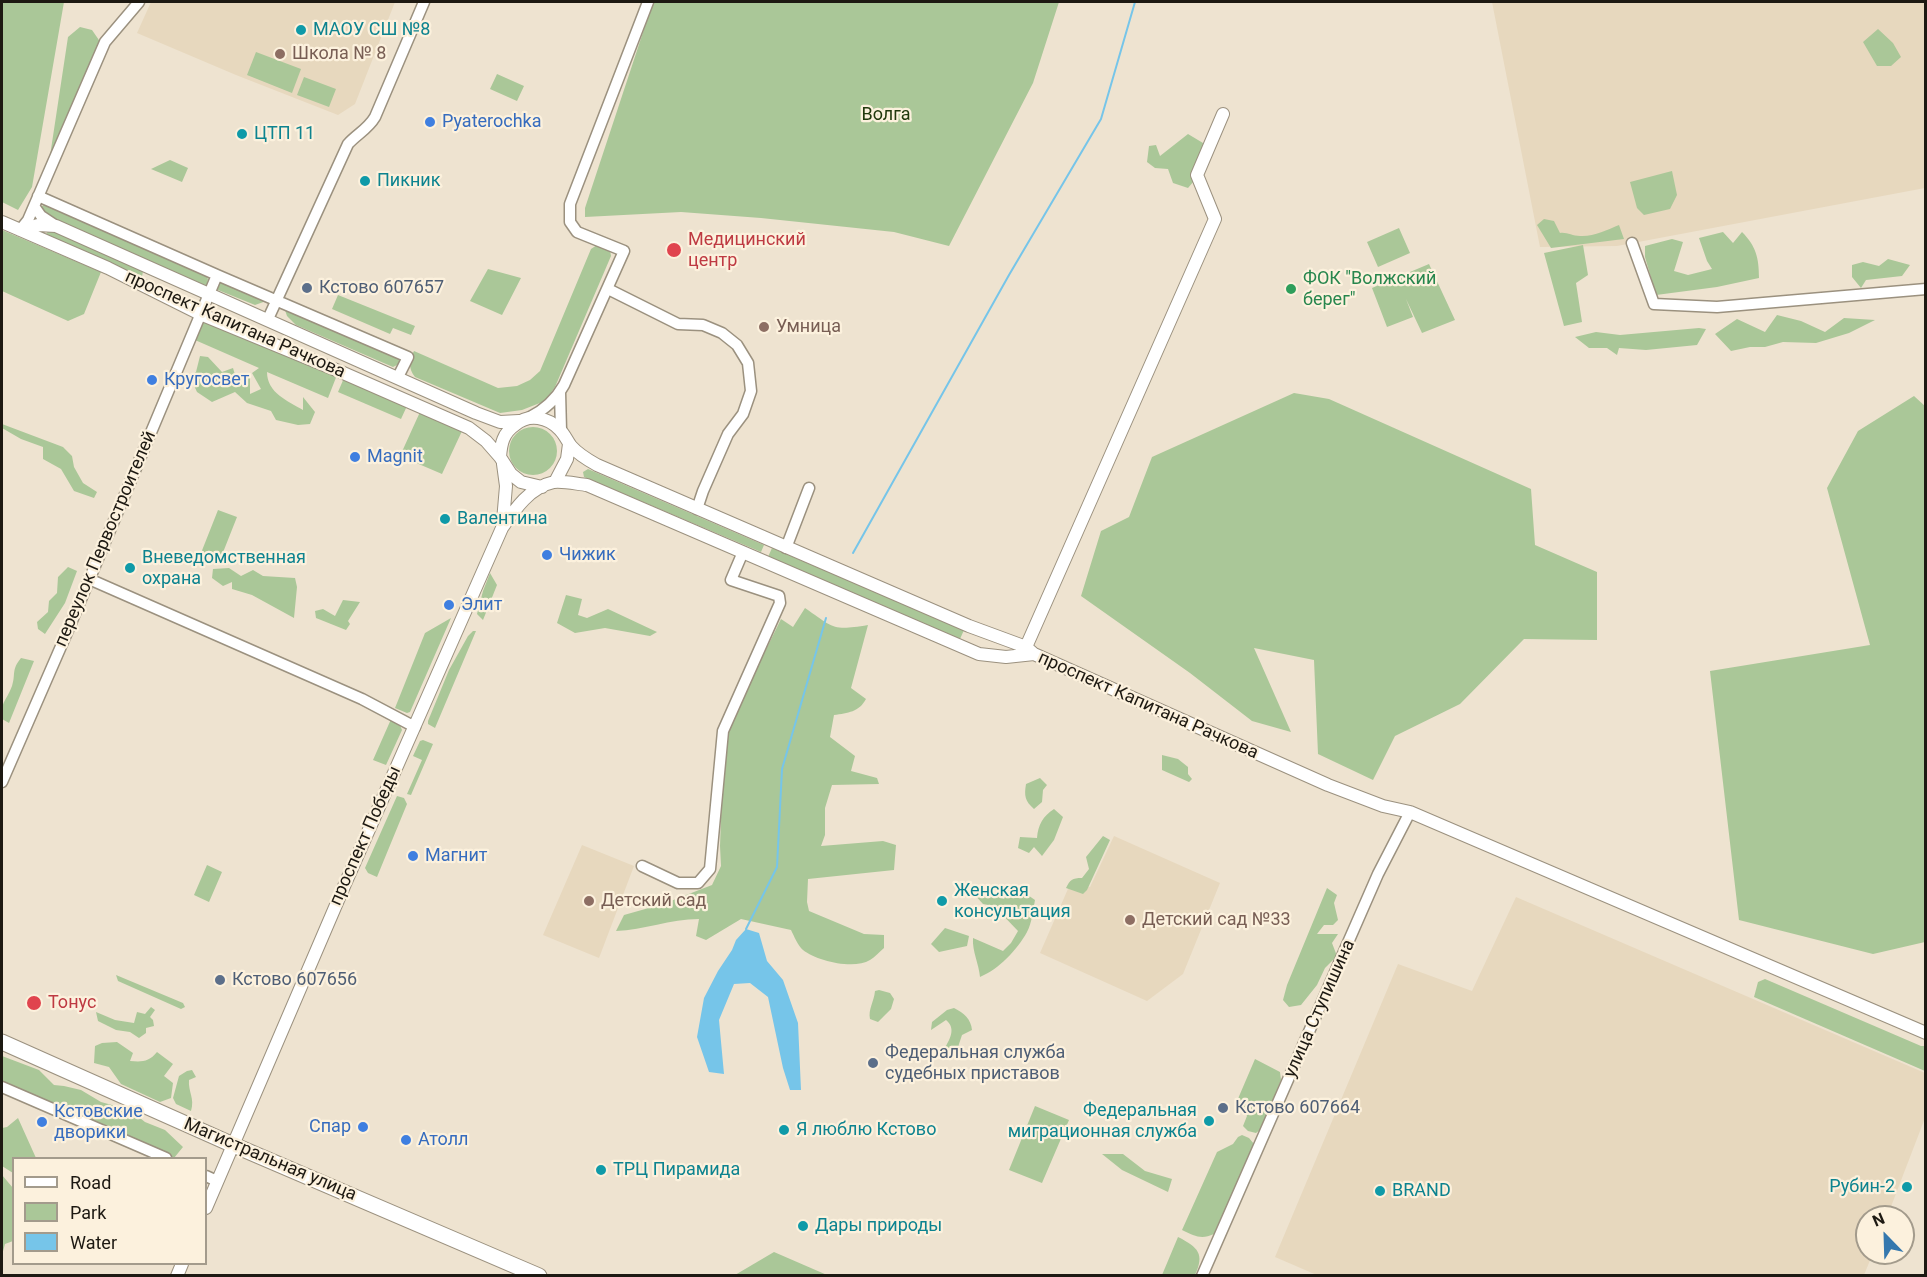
<!DOCTYPE html>
<meta charset="utf-8">
<style>
body{margin:0}
#map{position:relative;width:1927px;height:1277px;overflow:hidden;background:#eee3d0;font-family:Roboto,sans-serif}
canvas{display:block}
.frame{position:absolute;inset:0;border:3px solid #1d1912;pointer-events:none}
.legend{position:absolute;left:12px;top:1157px;width:195px;height:108px;box-sizing:border-box;background:#fcf1dd;border:2px solid #a39b8c;margin:0;padding:8px 10px;list-style:none;font-size:18px;color:#1d1912}
.legend li{display:flex;align-items:center;gap:12px;height:30px}
.legend b{width:30px;border:2px solid #a39b8c}
.north{position:absolute;left:1855px;top:1205px;width:60px;height:60px;box-sizing:border-box;background:#fcf1dd;border:2px solid #a39b8c;border-radius:50%;rotate:337deg;font-size:16px;font-weight:700;line-height:24px;text-align:center;color:#1d1912}
.north::after{content:'';display:block;margin:auto;width:21px;height:27px;background:#3578ae;clip-path:polygon(50% 0,100% 100%,50% 72%,0 100%)}
</style>
<div id="map">
<canvas width="1927" height="1277"></canvas>
<div class="frame"></div>
<ul class="legend">
<li><b style="height:8px;background:#fff"></b>Road</li>
<li><b style="height:16px;background:#aac798"></b>Park</li>
<li><b style="height:16px;background:#76c5e9"></b>Water</li>
</ul>
<div class="north">N</div>
</div>
<script>
const ctx = document.querySelector('canvas').getContext('2d');
ctx.lineJoin = 'round';
function fill(path, color) { ctx.fillStyle = color; ctx.fill(path, 'evenodd'); }
function stroke(path, color, width, dash) { ctx.strokeStyle = color; ctx.lineWidth = width; ctx.lineCap = dash ? 'butt' : 'round'; ctx.setLineDash(dash || []); ctx.stroke(path); }
function label(font, color, halo, rows, align = 'center') {
  ctx.font = font + ' Roboto,sans-serif'; ctx.lineWidth = 4.5; ctx.setLineDash([]); ctx.textBaseline = 'middle'; ctx.strokeStyle = halo; ctx.fillStyle = color; for (const [text, x, y, turn = 0] of rows) {
    ctx.save(); ctx.translate(x, y); ctx.rotate((+turn || 0) * Math.PI / 180); ctx.textAlign = isNaN(turn) ? turn : align; if (halo) ctx.strokeText(text, 0, 0); ctx.fillText(text, 0, 0); ctx.restore();
  }
}
fill(new Path2D(`
 M151,2h244l-40,102 -17,11 -102,-40 -99,-42z
 M1492,2h433v186l-308,58 -77,1z
 M1114,836l106,47 -37,91 -36,27 -107,-48 31,-71 19,5z
 M582,845l52,21 -35,92 -56,-23z
 M1516,897l409,176v45l-38,99h-20v36h6l-9,22 -545,1 -44,-19 123,-293 74,27z`), '#e7d8be');
fill(new Path2D(`
 M2,2h62l-32,185 -14,23 -16,-8z
 M653,2h406l-26,81 -84,163 -55,-14 -133,-14 -80,-6 -96,5v-9z
 M80,27l12,3 9,13 -51,113 18,-119z
 M1878,29l15,14 8,14 -10,9h-14l-14,-24z
 M256,52l45,17 -9,24 -45,-18z
 M497,74l27,12 -7,15 -27,-12z
 M304,77l32,12 -7,18 -32,-12z
 M1188,134l15,9 1,22 -11,3 7,6 -12,14 -15,-5 -5,-14 -13,-1 -8,-6 2,-16 7,-1 4,11z
 M170,160l18,8 -6,14 -31,-13z
 M1672,171l5,24 -7,14 -26,6 -7,-7 -7,-26z
 M44,205h7l153,67 4,7 -1,7 -160,-69 -7,-10z
 M1544,219l10,2 6,12c7,-1 12,3 20,3 13,1 27,-6 39,-11l5,14 -73,9 -14,-23z
 M1399,228l11,25 -32,14 -11,-25z
 M50,229l93,42 -1,6 -96,-43z
 M2,230l99,42 -17,42 -16,7 -66,-30z
 M1723,232l10,11 9,-11c14,14 17,26 17,46l-42,9 -61,8 -11,-38v-11l27,-7 11,3 -9,29 14,4 24,-6 -5,-8 -8,-23z
 M597,245l13,5 1,6 -56,131 -10,14 -23,9 -22,3 -85,-36c-7,-9 -6,-17 -1,-26l84,37 19,-2 13,-6 10,-9 51,-122z
 M1583,245l5,30 -12,8 6,39 -18,4 -20,-73z
 M1888,259l22,6 -8,11 -36,4 -5,8 -9,-11v-12l11,-3 16,4z
 M1429,264l26,56 -33,13 -16,-34 7,18 -26,10 -15,-39z
 M488,269l33,9 -19,37 -32,-14z
 M224,281l45,19 -14,5 -37,-15v-7z
 M338,295l77,31 -4,9 -18,-7 -3,6 -58,-25z
 M284,307l119,51 -2,5 -8,4 -97,-42 -9,-9z
 M1777,315l24,6 24,11 19,-14 31,2 -26,13 -33,10 -33,-1 -18,5h-15l-19,4 -16,-17 22,-15 28,13z
 M204,318l133,57 -9,23 -61,-26c0,21 21,29 36,38v-13l12,15 -5,12 -12,1 -22,-5 -5,-9 -24,-8 -12,-11 -23,10 -15,-10 -7,-15 6,-5 4,-16 8,1 14,15 11,-4 3,10h14v16l11,-5 -9,-16 7,-5 -64,-28z
 M1699,328l7,1 -9,16 -51,5 -27,-2 -2,7 -10,-7h-18l-14,-11 21,-5 24,3z
 M344,378l63,28 -6,13 -63,-27z
 M1294,393l35,6 202,90 4,56 62,27v68l-73,-1 -64,65 -65,32 -22,44 -55,-26 -4,-94 -60,-12 37,84 -39,-11 -62,-48 -109,-77 20,-65 28,-14 23,-60z
 M1914,396l12,11 -1,535 -52,12 -134,-34 -29,-249 160,-26 -43,-157 31,-57z
 M420,412l42,19 -20,43 -42,-18z
 M2,424l61,23 9,9 2,11 9,16 14,9 -3,6 -20,-7 -13,-22 -18,-10v-12l-22,-8 -19,-11z
 M509 451a24 24 0 1 1 48 0a24 24 0 1 1-48 0Z
 M588,469l176,76 -3,7 -177,-75 -1,-5z
 M218,510l19,7 -17,43 -19,-7z
 M772,548l192,82 -4,9 -192,-82z
 M68,567l9,4 -12,32 -20,31 -7,-5 -1,-7 11,-10 1,-11 8,-8 1,-16z
 M229,568l12,8 12,-6 10,6 32,2 2,9 -3,31 -42,-23 -20,-6v-7l-9,4 -11,-8 1,-9z
 M490,573l7,12 -14,35 -6,-6 6,-23z
 M566,595l16,4 -4,16 9,3 21,-9 49,23 -7,4 -45,-8 -30,5 -18,-10z
 M343,600l17,2 -12,19 2,3 -4,6 -30,-12 -1,-7 8,-2 12,7z
 M805,608c29,20 27,23 63,17l-17,63 15,11c-7,13 -18,14 -32,16l-4,22 25,19 -4,15 26,7 2,6 -47,1 -7,23v27l-4,11 62,-5 13,4 -2,25 -86,9 -1,23 2,9 55,23 20,1v13c-5,4 -9,9 -14,12 -16,10 -53,1 -67,-10 -5,-4 -9,-14 -12,-20l-50,-11 -35,21 -10,-4 3,-17c-29,0 -55,11 -83,12l8,-16 39,-11 49,-19 9,-19 -1,-20 4,-111 57,-116 12,8z
 M451,618l-41,94 -3,1 -12,-5 30,-75z
 M473,631h3l-41,97 -7,-4v-3l21,-51 19,-34z
 M21,658l13,3 -25,62 -7,-4c-1,-19 4,-17 10,-33 4,-12 -1,-16 9,-28z
 M392,717l7,6 3,7 -16,35 -13,-5z
 M423,740l10,4 -22,51 -4,-1 15,-34 -9,-4 7,-15z
 M1162,755l16,4 10,8v7l4,5 -3,3 -27,-12z
 M1040,778l7,7 -4,5 -1,12 -8,7c-9,-8 -10,-13 -8,-25z
 M397,796l7,2 3,6 -30,73 -9,-4 -3,-5z
 M1054,809l9,8 -9,23 -12,16 -8,-9 -5,6 -11,-5 2,-11 17,1c1,-13 6,-22 17,-29z
 M1103,836l7,4 -23,50 -4,4 -17,-6c4,-8 6,-10 16,-10l7,-9 -3,-12z
 M207,865l15,7 -13,30 -15,-7z
 M978,886l26,13 5,-9 10,-1 16,11c-2,10 -3,23 -8,32 -10,18 -28,37 -47,45 -1,-13 -8,-26 -7,-39l30,13 8,-8 7,-12 -24,-25 -11,-2 -10,-11 1,-5z
 M1327,888l10,7 -3,8 4,17 -5,5h-9l-7,9h21l-6,9 5,13 -12,12 -8,17 -16,20 -12,2 -6,-7 4,-15z
 M945,928l24,8 -2,10 -28,6 -8,-8z
 M116,975l67,28 2,4 -4,2 -63,-28z
 M1765,979l156,67h4v25l-171,-74 4,-15z
 M879,990l11,3 4,6 -3,10 -13,13 -8,-3c-2,-10 4,-17 5,-28z
 M151,1007l4,3 -5,7 3,3 1,6 -8,2v5l-7,5 -9,-6 -14,-2 -18,-9 -2,-9 19,8 19,3 3,-11 8,2z
 M954,1008c10,5 17,11 18,22l-10,5 -4,12 -8,5 -6,-2c5,-10 13,-21 2,-30l-15,10 1,-8 15,-12z
 M117,1042l16,11 -3,8c12,1 19,1 27,-9l16,12 -9,12 9,7 -2,15 -11,4 -39,-18 -12,-17 -15,-4 1,-17 7,-3z
 M2,1056l37,14 15,15 10,1 17,4 20,12 29,8 15,12 20,8 18,17 -9,11 -172,-75z
 M1255,1059l25,13 1,8 -20,49 -5,4 -8,-2 -5,-5 4,-10 -10,-15z
 M192,1070l4,7 -7,3c-1,12 6,18 2,31l-15,-7 -3,-6 6,-22 8,-5z
 M1035,1106l34,14 -27,63 -33,-13z
 M18,1118l18,40h-22l-1,15 -11,-7v-38l5,-1z
 M1242,1135l7,3 5,6 -40,90c-13,6 -19,2 -32,-4l35,-78 16,-8 5,-7z
 M1102,1154h21l22,17 27,8 -4,13 -46,-22z
 M2,1175l11,13 1,50 -1,3 -8,3 -3,11z
 M1178,1237c20,10 27,17 17,38h-33z
 M774,1252l53,23h-92z`), '#aac798');
fill(new Path2D(`
 M746,929l13,4 8,28 16,19 15,43 3,67h-11l-7,-22 -15,-71 -18,-14 -16,1 -15,36 5,54 -15,-2 -12,-35 7,-39 14,-27 14,-21 4,-10z`), '#76c5e9');
stroke(new Path2D(`
 M853,553l156,-278 92,-156 34,-117
 M746,929l31,-62 5,-98 44,-151`), '#76c5e9', 2);
const minor = new Path2D(`
 M34,206l7,10 15,10
 M20,230l8,-10 77,-178 34,-40
 M1632,243l22,61 63,3 209,-18
 M217,275l191,82 -10,20
 M608,289l70,35 25,1 19,8 15,12 11,18 3,28 -8,23 -15,20 -25,57 -6,18
 M268,319l80,-175c9,-10 20,-15 27,-27l49,-115
 M560,392l1,39
 M530,417c14,-7 26,-18 34,-32l60,-134 -47,-19 -7,-10v-18l78,-202
 M786,548l23,-60
 M89,579l273,120 53,28
 M2,782l67,-154 148,-353 -179,-79
 M642,866l36,17h20l12,-14 13,-138 57,-128 -1,-7 -48,-16 12,-28
 M2,1087l164,71
 M206,1176l11,5
 M1202,1276l176,-402 32,-62`);
const tertiary = new Path2D(`
 M2,222l106,46 92,46 141,58 128,56 17,13 14,16 11,17 10,8 21,5
 M20,230l18,-5 18,1 420,187 24,9 19,-1
 M500,457c1,-13 3,-24 15,-32 14,-12 33,-8 45,5 5,5 7,11 11,16 7,8 17,14 26,19l372,161 57,21 8,7
 M503,464l3,22 -3,35
 M555,482l12,-23 2,-15
 M1026,647l189,-428 -18,-44 26,-61
 M206,1208l139,-324 157,-356c13,-19 28,-41 52,-46 10,-1 23,2 33,3l392,169 27,3 28,-3 294,131 55,21 27,6 516,221
 M177,1276l5,-12`);
const secondary = new Path2D(`
 M2,1042l229,102 308,132`);
stroke(minor, '#9b917f', 13);
stroke(tertiary, '#9b917f', 14);
stroke(secondary, '#9b917f', 17);
stroke(minor, '#fff', 10);
stroke(tertiary, '#fff', 12);
stroke(secondary, '#fff', 15);
for (const [x, y, r, color] of [
 [301,30,6,"#0f9aa8"],
 [280,54,6,"#8d6e63"],
 [430,122,6,"#3f7fe0"],
 [242,134,6,"#0f9aa8"],
 [365,181,6,"#0f9aa8"],
 [674,250,8,"#e0444e"],
 [307,288,6,"#5c6f8a"],
 [1291,289,6,"#2e9e5b"],
 [764,327,6,"#8d6e63"],
 [152,380,6,"#3f7fe0"],
 [355,457,6,"#3f7fe0"],
 [445,519,6,"#0f9aa8"],
 [547,555,6,"#3f7fe0"],
 [130,568,6,"#0f9aa8"],
 [449,605,6,"#3f7fe0"],
 [413,856,6,"#3f7fe0"],
 [589,901,6,"#8d6e63"],
 [942,901,6,"#0f9aa8"],
 [1130,920,6,"#8d6e63"],
 [220,980,6,"#5c6f8a"],
 [34,1003,8,"#e0444e"],
 [873,1063,6,"#5c6f8a"],
 [1223,1108,6,"#5c6f8a"],
 [1209,1121,6,"#0f9aa8"],
 [42,1122,6,"#3f7fe0"],
 [363,1127,6,"#3f7fe0"],
 [784,1130,6,"#0f9aa8"],
 [406,1140,6,"#3f7fe0"],
 [601,1170,6,"#0f9aa8"],
 [1907,1187,6,"#0f9aa8"],
 [1380,1191,6,"#0f9aa8"],
 [803,1226,6,"#0f9aa8"]
]) { const dot = new Path2D(); dot.arc(x, y, r, 0, 2 * Math.PI); ctx.fillStyle = color; ctx.fill(dot); stroke(dot, '#fcf1dd', 2); }
label('18px', '#0d838f', '#fcf1dd', [
 ["МАОУ СШ №8",313,30],
 ["ЦТП 11",254,134],
 ["Пикник",377,181],
 ["Валентина",457,519],
 ["Вневедомственная",142,558],
 ["охрана",142,579],
 ["Женская",954,891],
 ["консультация",954,912],
 ["Федеральная",1197,1111,"right"],
 ["миграционная служба",1197,1132,"right"],
 ["Я люблю Кстово",796,1130],
 ["ТРЦ Пирамида",613,1170],
 ["Рубин-2",1895,1187,"right"],
 ["BRAND",1392,1191],
 ["Дары природы",815,1226]
], 'left');
label('18px', '#785e54', '#fcf1dd', [
 ["Школа № 8",292,54],
 ["Умница",776,327],
 ["Детский сад",601,901],
 ["Детский сад №33",1142,920]
], 'left');
label('18px', '#21390d', '#fcf1dd', [
 ["Волга",886,115]
]);
label('18px', '#366cbe', '#fcf1dd', [
 ["Pyaterochka",442,122],
 ["Кругосвет",164,380],
 ["Magnit",367,457],
 ["Чижик",559,555],
 ["Элит",461,605],
 ["Магнит",425,856],
 ["Кстовские",54,1112],
 ["дворики",54,1133],
 ["Спар",351,1127,"right"],
 ["Атолл",418,1140]
], 'left');
label('18px', '#be3a42', '#fcf1dd', [
 ["Медицинский",688,240],
 ["центр",688,261],
 ["Тонус",48,1003]
], 'left');
label('18px', '#27864d', '#fcf1dd', [
 ["ФОК \"Волжский",1303,279],
 ["берег\"",1303,300]
], 'left');
label('18px', '#4e5e75', '#fcf1dd', [
 ["Кстово 607657",319,288],
 ["Кстово 607656",232,980],
 ["Федеральная служба",885,1053],
 ["судебных приставов",885,1074],
 ["Кстово 607664",1235,1108]
], 'left');
label('18px', '#1d1912', '#fcf1dd', [
 ["проспект Капитана Рачкова",235,325,24],
 ["переулок Первостроителей",106,539,-67],
 ["проспект Капитана Рачкова",1148,706,24],
 ["проспект Победы",366,836,-66],
 ["улица Ступишина",1320,1009,-66],
 ["Магистральная улица",270,1160,23]
]);
</script>
